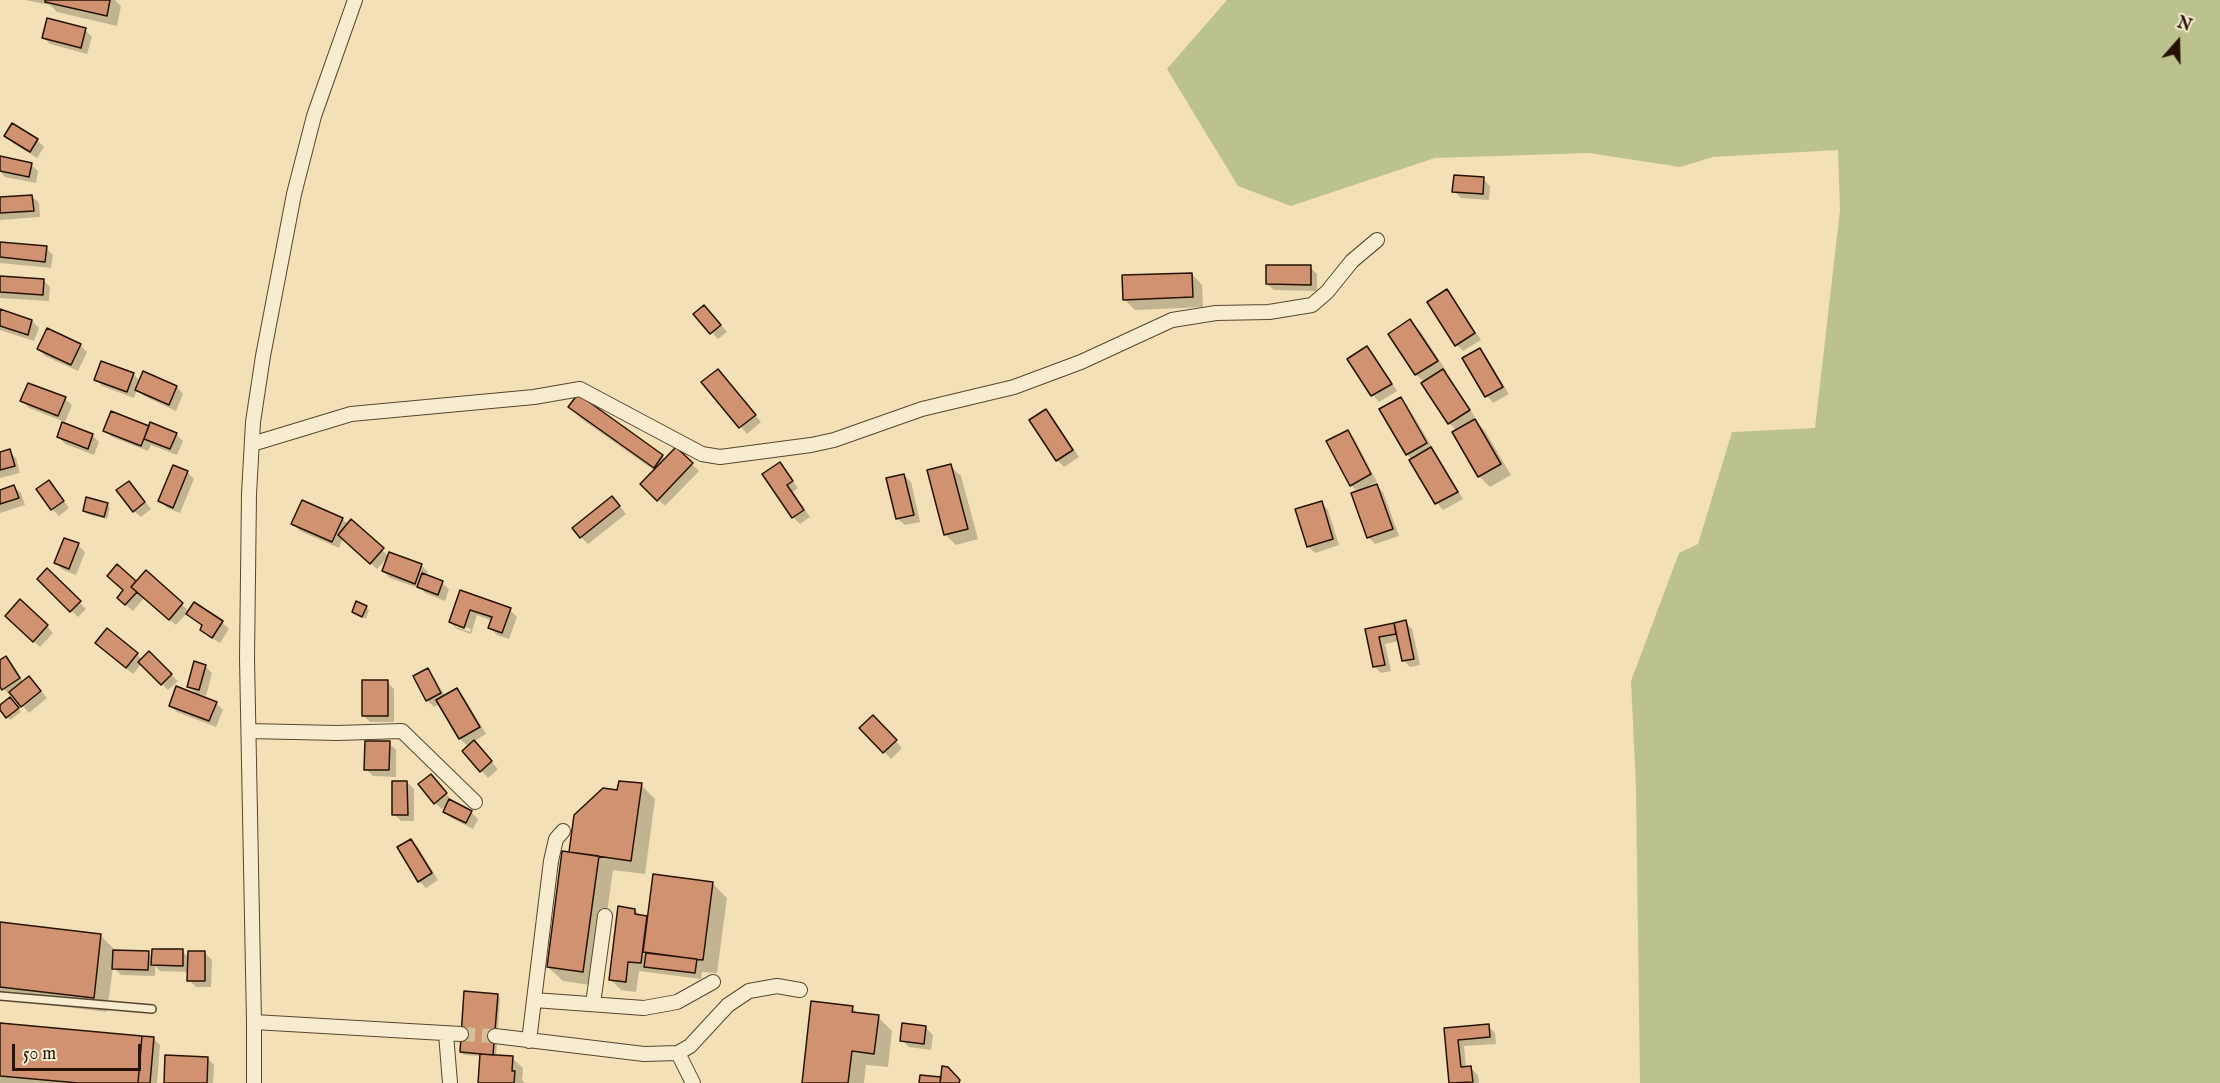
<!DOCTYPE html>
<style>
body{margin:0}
#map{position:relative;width:2220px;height:1083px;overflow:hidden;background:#f3e0b6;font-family:"IM FELL English",serif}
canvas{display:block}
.north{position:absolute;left:2148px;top:12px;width:60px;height:60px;-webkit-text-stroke:4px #f7ebd0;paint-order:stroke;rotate:20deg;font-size:16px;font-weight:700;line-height:24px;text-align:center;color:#251300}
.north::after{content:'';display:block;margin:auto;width:21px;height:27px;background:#251300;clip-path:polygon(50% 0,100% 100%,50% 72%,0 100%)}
.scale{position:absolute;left:12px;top:1044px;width:129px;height:27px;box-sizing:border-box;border:3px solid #251300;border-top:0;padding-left:8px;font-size:18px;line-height:21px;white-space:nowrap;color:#251300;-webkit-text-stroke:4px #f7ebd0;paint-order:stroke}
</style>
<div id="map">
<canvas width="2220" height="1083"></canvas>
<div class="north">N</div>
<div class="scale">50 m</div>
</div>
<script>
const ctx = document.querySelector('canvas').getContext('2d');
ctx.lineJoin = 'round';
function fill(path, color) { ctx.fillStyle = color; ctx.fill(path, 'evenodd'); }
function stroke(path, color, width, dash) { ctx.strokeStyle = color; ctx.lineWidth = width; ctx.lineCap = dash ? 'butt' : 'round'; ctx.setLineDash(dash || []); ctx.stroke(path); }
fill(new Path2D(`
 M1227,0h993v1083h-580l-4,-295 -5,-107 48,-128 19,-9 34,-112 83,-4 25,-218 -2,-60 -125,7 -33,10 -91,-14 -154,5 -144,48 -53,-20 -71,-117z`), '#bcc28d');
fill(new Path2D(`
 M25,0h90l6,6 -4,20 -60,-14 -7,-7z
 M85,30l7,7 -5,17 -37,-10 -7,-7z
 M12,125l25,15 7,7 -7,11 -24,-15 -7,-7z
 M0,162l31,2 7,7 -2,12 -31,-6 -5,-5z
 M1483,179l7,7 -1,14 -28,-2 -7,-7z
 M32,196l7,7 1,14 -40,3v-22z
 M0,243l46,5 7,7 -2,13 -51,-5z
 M1310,267l7,7v17l-43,-1 -7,-6z
 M1192,274l10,11 1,22 -68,3 -11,-11z
 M0,277l43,3 7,7 -1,14 -49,-3z
 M1446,291l7,7 28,42 -18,11 -6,-6z
 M0,311l32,10 7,7 -5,13 -34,-11z
 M711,313l16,19 -9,7 -23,-25z
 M1410,321l11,11 26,40 -2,1 30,44 -2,2 12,12 26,44 -21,12 -11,-11 -22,-45 -8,-8 -25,-41 -8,-7 -26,-41z
 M80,345l7,7 -9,19 -33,-15 -7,-7z
 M1367,348l7,7 23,36 -18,11 -6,-7 -24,-36z
 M1480,349l6,7 23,38 -16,9 -6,-7 -23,-38z
 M144,373l33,14 6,7 -7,17 -32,-15 -7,-6 -3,8 -32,-12 -6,-7 37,-5 7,7z
 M724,377l37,45 -14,12 -43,-52z
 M578,396l88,63 10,-10 23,22 -34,35 -23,-22 13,-13 -75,-53 -10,-11z
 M65,399l7,6 -7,17 -36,-14 -7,-7z
 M1401,399l6,6 56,94 -20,11 -6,-7 -25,-43 -5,-6z
 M1046,411l7,7 26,39 -15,10 -7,-7z
 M150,428l26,6 7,7 -6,14 -26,-10 -3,6 -36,-14 -7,-7z
 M1347,432l7,6 23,44 -9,4 1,2 7,-3 7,7 16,44 -24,8 -7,-7 -10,-45 -7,-7z
 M92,435l7,7 -5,13 -29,-11 -6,-7z
 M9,451l7,7 4,15 -20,5v-25z
 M780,464l18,24 -5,4 17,25 -10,7 -7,-7z
 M950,466l11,10 17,63 -22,6 -11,-11z
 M174,467l13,5 7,7 -14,34 -13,-5 -7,-7z
 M904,475l7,7 9,40 -15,3 -7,-6z
 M49,482l20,26 -10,8 -7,-7z
 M14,487l7,6 4,12 -25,8v-22z
 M135,489l16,20 -10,8 -7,-6z
 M1321,503l7,7 11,35 -24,8 -7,-7z
 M107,505l3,3 -3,11 -20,-5 -3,-3z
 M619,505l7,9 -38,30 -7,-7z
 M342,519l47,37 32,9 7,7 -2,4 16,7 7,6 -4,12 -20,-8 -4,-4 -31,-11 -7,-7 5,-14 -11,12 -34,-31 -4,10 -39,-17 -7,-7z
 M78,545l7,7 -9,23 -13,-5 -7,-7z
 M117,566l19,17 10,-11 43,39 5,-7 28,18 7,7 -9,14 -12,-7 -6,-7 1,-2 -16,-14 -11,12 -32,-27 -11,13 -8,-7v-13z
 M47,570l39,39 -8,8 -39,-38z
 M461,592l49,18 7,7 -8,22 -12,-4 -7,-7 2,-7 -15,-6 -6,19 -14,-5 -7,-7zM456,624l15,5 -1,3 -14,-5z
 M366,607l3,3 -3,9 -13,-7z
 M13,622l34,4 6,7 -13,14z
 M1405,622l7,7 8,36 -10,2 -7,-7 -4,-19 -14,3 6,27 -10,2 -7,-7 -7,-36z
 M104,650l33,4 5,6 7,-7 29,28 -10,9 -27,-26 -8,10z
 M5,658l19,24 12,3 11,13 -18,15 -16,-19 -3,2 -10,-12v-22z
 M205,666l7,7 -6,23 -6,-2 -1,3 17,6 7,7 -7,17 -39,-15 -7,-7 29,-9 -11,-10z
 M428,670l6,7 11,19 12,-7 6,7 23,38 -13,8 25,27 -10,9 -24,-27 5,-4 -9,-8 -20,-35 -6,3 -7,-7z
 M387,682l7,7v33h-24l-7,-7z
 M12,702l9,10 -11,8 -10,-13z
 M873,717l29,31 -11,11 -30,-31z
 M389,743l7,7v27l-23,-1 -7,-7z
 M407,782l7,7v32h-13l-7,-7z
 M438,783l14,18 19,11 7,7 -5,10 -22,-11 -6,-7 3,-6 -6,4 -7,-6z
 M641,785l14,14 -10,75 -32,-4 -16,116 -34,-5 -15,-14 71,-176z
 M411,840l7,7 20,33 -12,8 -7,-7z
 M712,883l15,15 -10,75 -15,-1 -1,7 -62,-8 -3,21 -15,-2 -11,-11 25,-69 6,7 7,2z
 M0,924l100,11 15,15 -1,2 34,1 5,5 29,-7 7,7 16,-5 7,7 -1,27h-15l-7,-7v-8l-29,-1 -5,-5v10l-34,-1 -8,-8 -6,45 -107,-13z
 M497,995l3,3 -4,59 16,1 11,10 -1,12 3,3h-46l2,-27 -17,-1 -3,-3z
 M852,1007l7,8 19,2 14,14 -4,36 -22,-2 -2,18h-60z
 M0,1025l153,13 7,7 -3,38h-157z
 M1488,1026l7,7 1,11 -32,2 2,22h5l7,7 1,8h-29l-4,-54z
 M926,1028l7,7 -2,15 -22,-3 -7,-7z
 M207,1058l7,7 -1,18h-47z`), '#0003');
const building = new Path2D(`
 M45,0h65l-3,16 -62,-14z
 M47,18l39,10 -5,20 -39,-10z
 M12,123l26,16 -8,13 -26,-16z
 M0,156l32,7 -3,14 -29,-6z
 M1454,175l30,2 -1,17 -31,-2z
 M32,195l2,16 -34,2v-16z
 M0,242l47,4 -2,16 -45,-5z
 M1266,265h45v20l-45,-1z
 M1192,273l1,24 -70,3 -1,-25z
 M0,276l44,3 -1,16 -43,-3z
 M1447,289l28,44 -20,13 -28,-44z
 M704,305l17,20 -11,9 -17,-20z
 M0,309l32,11 -4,15 -28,-9z
 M1410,319l28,42 -23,14 -27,-41z
 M47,328l34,16 -10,21 -34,-16z
 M1367,346l25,38 -21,12 -24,-37z
 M1480,348l23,39 -18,10 -23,-39z
 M101,361l33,12 -7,19 -33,-12z
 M718,369l38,46 -17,13 -38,-46z
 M1443,369l27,41 -22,14 -27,-41z
 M143,371l34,15 -8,19 -34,-15z
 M28,383l38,14 -8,19 -38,-15z
 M578,394l85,61 -9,13 -86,-61z
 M1401,397l26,46 -21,12 -27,-46z
 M1046,409l27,41 -17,11 -27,-41z
 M111,411l38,15 -8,20 -38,-15z
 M1475,419l26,45 -23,13 -26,-45z
 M62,422l31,12 -5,15 -31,-12z
 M150,422l27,11 -7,16 -26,-10z
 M1348,430l23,44 -21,12 -24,-45z
 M676,447l17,16 -36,38 -17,-17z
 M1431,447l27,45 -23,12 -26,-44z
 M10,449l5,17 -15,4v-18z
 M780,462l13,19 -6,4 17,25 -12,8 -30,-44z
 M951,464l17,65 -24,6 -17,-65z
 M173,465l15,6 -15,37 -15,-7z
 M904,474l10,41 -18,4 -10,-41z
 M49,480l15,21 -13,9 -15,-21z
 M129,481l16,21 -12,10 -17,-22z
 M1377,484l16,45 -26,9 -16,-45z
 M14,485l5,13 -19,6v-14z
 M612,496l8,10 -40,32 -8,-10z
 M86,497l22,6 -4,14 -21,-6z
 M302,500l41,18 -11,24 -41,-18z
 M1322,501l11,38 -26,8 -12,-38z
 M351,519l33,29 -14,16 -32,-29z
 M64,538l15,5 -10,26 -15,-6z
 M389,552l33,12 -7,20 -33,-13z
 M117,564l19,17 -5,6 6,5 -12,13 -8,-7 6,-8 -16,-14z
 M47,568l34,33 -11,11 -33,-33z
 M146,570l37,33 -14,17 -38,-33z
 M422,573l21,8 -5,14 -21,-8z
 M460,590l51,18 -9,25 -14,-5 4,-11 -22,-7 -6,18 -15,-6z
 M20,599l28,26 -15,17 -28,-26z
 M356,601l11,5 -5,11 -10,-5z
 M194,602l29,19 -11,17 -12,-8 2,-5 -16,-11z
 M1406,620l8,39 -12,2 -8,-38z
 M1394,623l2,11 -17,3 6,28 -12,2 -8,-38z
 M107,628l31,25 -12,15 -31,-25z
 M149,651l23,23 -11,11 -23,-23z
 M6,656l14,22 -18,12 -2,-3v-27z
 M194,661l12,4 -7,25 -12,-3z
 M428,668l13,25 -15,8 -13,-25z
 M29,676l12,15 -20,16 -12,-15z
 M362,680h26v36h-26z
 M176,686l41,16 -8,19 -40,-15z
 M457,688l23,39 -21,12 -23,-39z
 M10,697l9,11 -13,10 -6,-8v-5z
 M873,715l24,25 -14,13 -24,-25z
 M474,740l18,21 -12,11 -18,-21z
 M365,741h25l-1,29h-25z
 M431,774l16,19 -13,11 -16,-20z
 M392,781h15l1,34h-16z
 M619,781l23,2 -11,78 -62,-9 5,-37 29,-27 14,2z
 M449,799l23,12 -6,12 -23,-11z
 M411,839l21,34 -14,9 -21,-35z
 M562,851l37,5 -16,116 -36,-5z
 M653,874l60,8 -10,78 -60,-8z
 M618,906l17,3v5l12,2 -6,47 -13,-1 -2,20 -17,-2z
 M0,922l101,12 -7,64 -94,-11z
 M152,949h31v17l-32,-1z
 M113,950l36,1 -1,19 -36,-1z
 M188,951h17v30h-18z
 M646,953l51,6 -2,14 -51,-6z
 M464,991l34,3 -5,61 -33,-3z
 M811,1001l42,5 -1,6 27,3 -5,39 -22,-3 -4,32h-46z
 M0,1023l142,13 -4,47h-60l-78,-7z
 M902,1023l24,3 -2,18 -24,-3z
 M1489,1024l1,13 -32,3 3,27 10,-1 2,16 -24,1 -5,-55z
 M142,1036l12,1 -4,46h-12z
 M480,1054l33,2 -1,15h3l-1,12h-36z
 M165,1055l43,2 -1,26h-43z
 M942,1066l6,1 12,13 -1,3h-19z
 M920,1075l21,2 -1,6h-21z`);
fill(building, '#d19271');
stroke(building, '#251300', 1.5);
stroke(new Path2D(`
 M461,1034l34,2`), '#d4c19b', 14, [14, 7]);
const lane = new Path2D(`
 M0,996l152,13`);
const street = new Path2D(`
 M252,444l99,-30 183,-17 46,-8 122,65 18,3 91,-12 23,-5 88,-31 92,-22 67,-25 91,-42 44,-7 53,-1 43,-7 15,-13 25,-31 25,-21
 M249,731l88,2 65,-2 73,71
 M534,1000l110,8 33,-6 36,-20
 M593,1004l12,-88
 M254,1022l207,12
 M446,1034l4,49
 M495,1036l149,18 34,-1 12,-7 38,-41 21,-14 28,-5 23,4
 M529,1041l22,-180 5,-22 7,-8
 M678,1053l15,30
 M254,1083v-61l-7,-364 2,-164 4,-72 10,-66 31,-162 20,-78 41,-116`);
stroke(lane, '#58462e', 10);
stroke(street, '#58462e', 16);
stroke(lane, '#f7ebd0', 7);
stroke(street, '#f7ebd0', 14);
</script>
